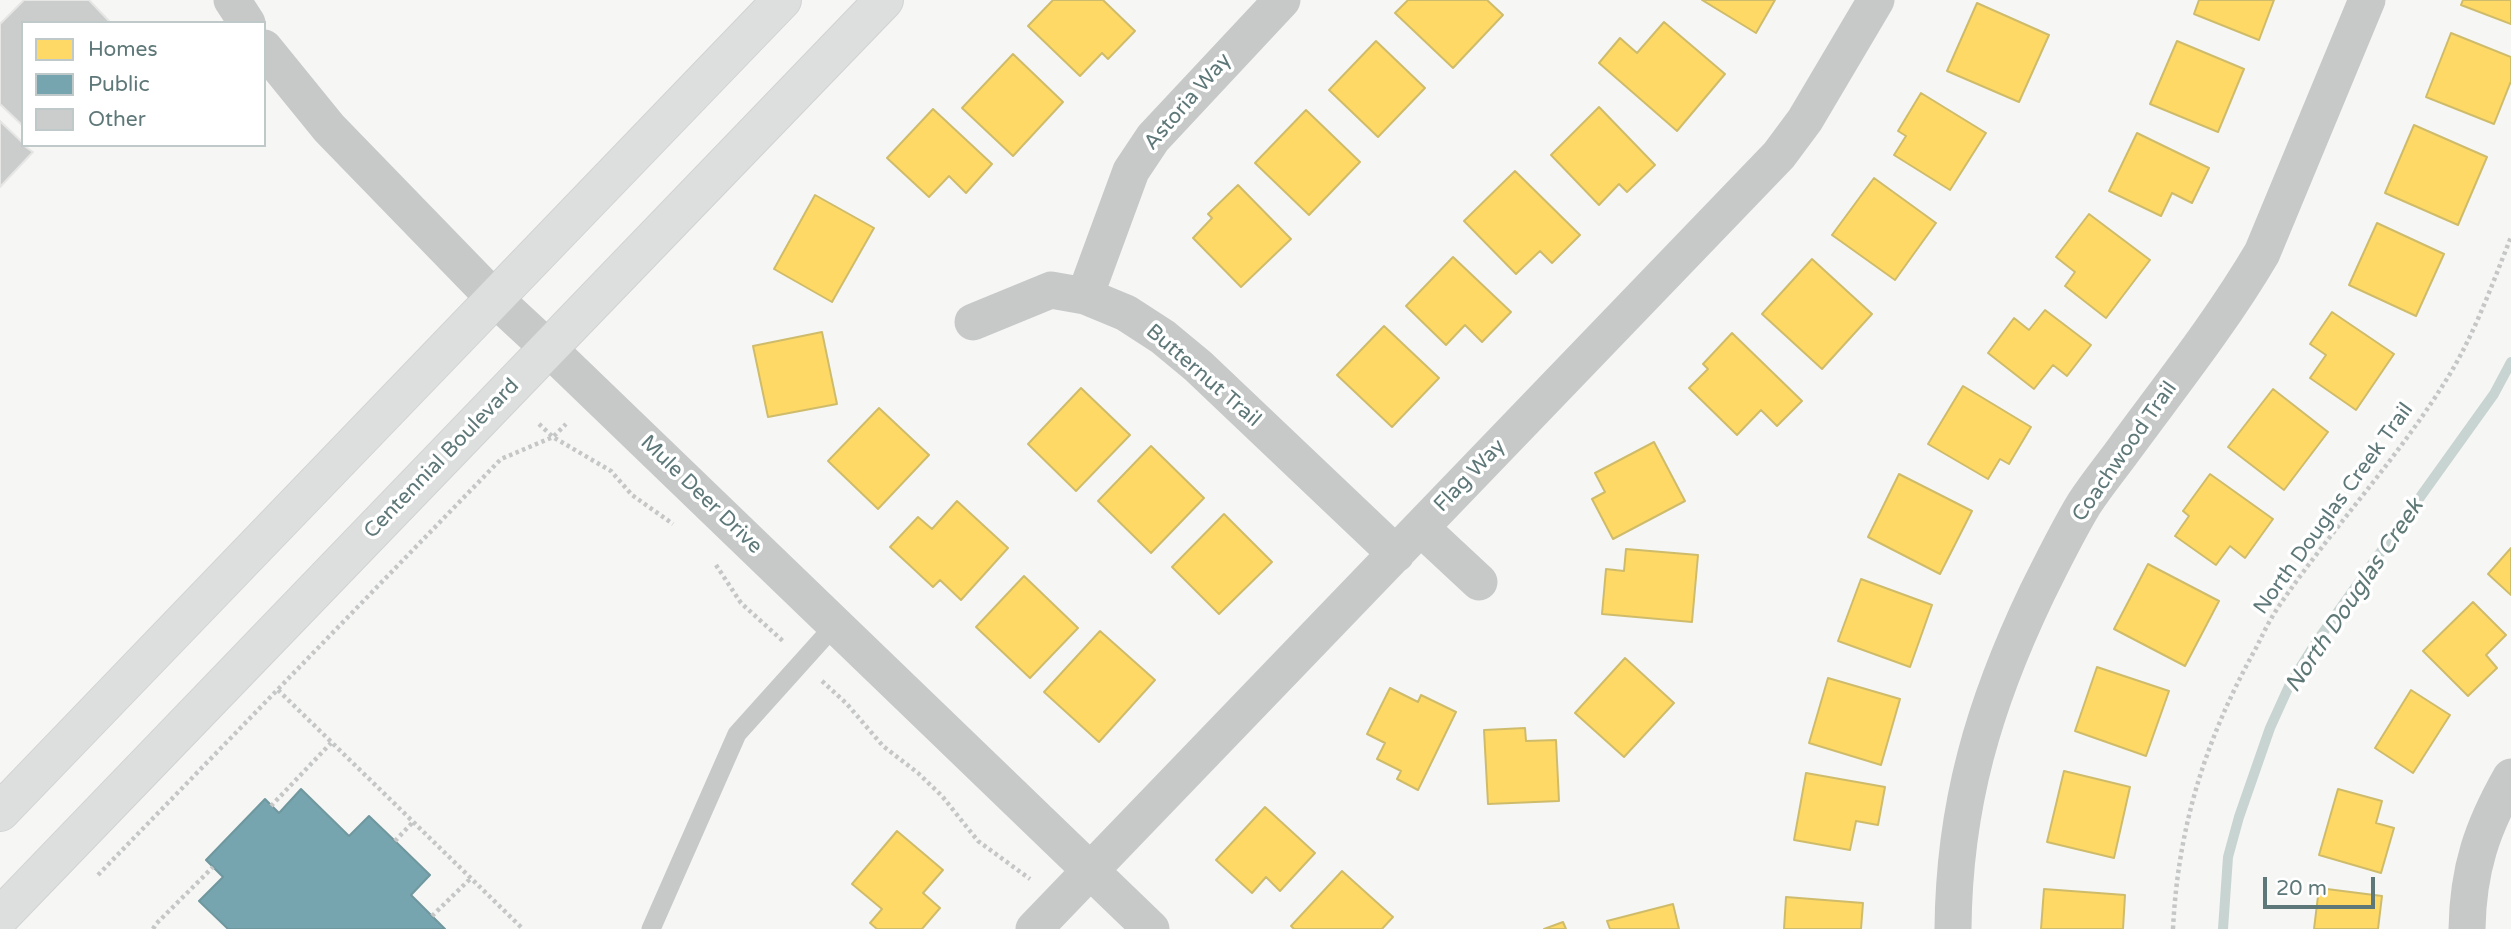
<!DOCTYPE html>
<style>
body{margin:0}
#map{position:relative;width:2511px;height:929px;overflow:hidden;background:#f6f6f5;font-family:"Varela Round",sans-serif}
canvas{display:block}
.legend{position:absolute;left:21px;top:21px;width:245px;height:126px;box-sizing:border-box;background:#fff;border:2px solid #bfc9c9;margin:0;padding:9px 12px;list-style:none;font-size:21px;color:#5e7778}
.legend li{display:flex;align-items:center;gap:14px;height:35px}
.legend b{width:35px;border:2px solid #bfc9c9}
.scale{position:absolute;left:2263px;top:877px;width:112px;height:32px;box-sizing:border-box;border:4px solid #5e7778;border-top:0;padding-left:9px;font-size:21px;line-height:24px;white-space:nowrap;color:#5e7778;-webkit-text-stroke:5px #fff;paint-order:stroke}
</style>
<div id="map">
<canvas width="2511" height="929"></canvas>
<ul class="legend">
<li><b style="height:19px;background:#ffd966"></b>Homes</li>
<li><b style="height:19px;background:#76a5af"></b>Public</li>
<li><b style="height:19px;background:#cbcdcd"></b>Other</li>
</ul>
<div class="scale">20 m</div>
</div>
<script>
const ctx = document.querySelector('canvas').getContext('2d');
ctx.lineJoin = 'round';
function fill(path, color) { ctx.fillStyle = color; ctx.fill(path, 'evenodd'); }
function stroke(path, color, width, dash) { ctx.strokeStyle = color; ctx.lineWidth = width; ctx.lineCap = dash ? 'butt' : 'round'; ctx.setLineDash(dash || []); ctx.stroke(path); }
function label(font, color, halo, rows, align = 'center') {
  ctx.font = font + ' "Varela Round",sans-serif'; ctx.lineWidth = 7; ctx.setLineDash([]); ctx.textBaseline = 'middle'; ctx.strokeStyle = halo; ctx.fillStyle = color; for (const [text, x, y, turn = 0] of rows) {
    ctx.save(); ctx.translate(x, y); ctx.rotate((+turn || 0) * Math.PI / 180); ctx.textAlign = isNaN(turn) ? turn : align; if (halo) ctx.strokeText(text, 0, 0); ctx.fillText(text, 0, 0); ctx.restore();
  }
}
const homes = new Path2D(`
 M1053,0h50l32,31 -27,28 -6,-6 -22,23 -52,-50z
 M1408,0h79l16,15 -50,53 -58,-55z
 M1702,0h73l-19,33z
 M2199,0h75l-15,40 -65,-26z
 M2463,0h48v24l-50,-19z
 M1977,3l72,32 -30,67 -72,-31z
 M1664,22l61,52 -48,57 -78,-68 21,-25 17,15z
 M2451,33l60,24v24l-17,43 -68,-27z
 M1376,41l49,47 -47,49 -49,-47z
 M2177,41l67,28 -26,63 -68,-28z
 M1013,54l50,48 -50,54 -51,-48z
 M1921,93l65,40 -36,57 -56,-35 12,-19 -8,-5z
 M1599,107l56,58 -28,27 -8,-8 -20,21 -48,-50z
 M933,109l59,55 -26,29 -17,-17 -20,21 -42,-39z
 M1306,110l54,52 -51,53 -54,-52z
 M2414,125l73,32 -29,68 -73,-32z
 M2137,133l72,35 -17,35 -20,-10 -11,23 -52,-25z
 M1515,171l65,64 -28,28 -12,-12 -24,23 -52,-53z
 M1874,178l62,45 -41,57 -63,-45z
 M1238,185l53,54 -50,48 -48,-49 19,-20 -4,-4z
 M815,195l59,33 -42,74 -58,-33z
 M2089,214l61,46 -44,58 -41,-32 10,-14 -19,-15z
 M2377,223l67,31 -28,62 -67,-31z
 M1453,257l58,55 -29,30 -17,-17 -19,20 -40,-39z
 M1812,259l60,55 -50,55 -60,-55z
 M2045,310l46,35 -24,31 -14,-11 -19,24 -46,-36 26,-35 15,12z
 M2332,312l62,42 -38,56 -46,-32 16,-23 -16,-11z
 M1384,326l55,52 -47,49 -55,-52z
 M822,332l15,72 -69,13 -15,-71z
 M1732,333l70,68 -25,25 -16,-16 -24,25 -48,-47 19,-19 -5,-5z
 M1963,386l68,41 -22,37 -9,-5 -12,20 -60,-35z
 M1081,388l49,47 -54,56 -48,-47z
 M2273,389l55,43 -44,58 -56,-43z
 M879,408l50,47 -51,54 -50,-48z
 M1654,442l31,59 -72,38 -21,-40 13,-7 -10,-19z
 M1151,446l53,52 -53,55 -53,-52z
 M1899,474l73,37 -32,63 -72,-37z
 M2210,474l63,45 -28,39 -15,-12 -14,19 -41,-29 14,-20 -6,-5z
 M957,501l51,47 -47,52 -21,-20 -7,7 -43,-40 28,-30 14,12z
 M1224,514l48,48 -53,52 -47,-47z
 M2511,548v47l-23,-21z
 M1626,549l72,6 -6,67 -90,-8 4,-45 18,2z
 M2148,564l71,37 -34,65 -71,-37z
 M1024,576l54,52 -48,50 -54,-51z
 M1861,579l71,26 -22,62 -72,-26z
 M2473,602l33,33 -20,20 11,13 -29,28 -45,-45z
 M1100,631l55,49 -56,62 -55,-50z
 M1625,658l49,45 -50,54 -49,-44z
 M2097,667l72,24 -23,65 -71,-25z
 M1828,678l72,21 -19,66 -72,-22z
 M1390,688l28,14 3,-7 35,17 -38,78 -21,-11 4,-8 -24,-12 8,-16 -18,-9z
 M2411,690l39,25 -37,58 -38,-25z
 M1525,728l1,13 30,-1 3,61 -71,3 -4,-74z
 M2064,771l66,16 -16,71 -67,-16z
 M1806,773l79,14 -7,38 -22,-4 -6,29 -56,-10z
 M2338,789l44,12 -6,22 18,5 -13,45 -62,-18z
 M1265,807l50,46 -35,38 -14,-14 -14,16 -36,-33z
 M897,831l46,39 -20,23 17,15 -18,21h-45l-7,-6 12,-14 -30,-25z
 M1342,871l51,46 -11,12h-88l-3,-3z
 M2319,888l63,8 -4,33h-64z
 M2044,889l81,6 -2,34h-82z
 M1786,897l77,6 -2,26h-77z
 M1673,904l6,25h-69l-3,-8z
 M1563,922l3,7h-22z`);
fill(homes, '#ffd966');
stroke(homes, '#cfbc6b', 2);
const public = new Path2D(`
 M301,789l48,47 20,-20 26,25 35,34 -19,20 34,34h-217l-29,-28 24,-24 -17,-17 59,-61 14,14z`);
fill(public, '#76a5af');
stroke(public, '#6f979e', 2);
stroke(new Path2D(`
 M2223,929l5,-72 11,-40 31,-89 20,-44 27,-43 177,-247 17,-32`), '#c7d4d1', 10);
const building = new Path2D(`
 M24,0h65l22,23h-88v103l-23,-22v-80z
 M0,121l23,22v2l10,7 -33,35z`);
fill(building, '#cbcdcd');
stroke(building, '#e6e6e5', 2);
const secondary = new Path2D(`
 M0,812l782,-812
 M0,917l884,-917`);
stroke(secondary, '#d1d2d2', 40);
stroke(new Path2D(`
 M539,424l14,13 58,34 21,24 41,29
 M716,565l25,38 43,39
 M822,681l25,23 36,42 35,27 24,23 36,45 52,38
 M278,690l245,239
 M271,806l60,-63
 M395,841l17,-18
 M98,875l403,-416 52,-22 13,-13
 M432,916l38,-37
 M153,929l3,-5 57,-57
 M2173,929c5,-103 33,-191 83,-281 7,-14 14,-29 23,-42 51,-75 115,-143 164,-221 30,-46 48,-98 68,-148`), '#c5c7c7', 4.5, [3.5, 3.5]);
stroke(new Path2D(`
 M651,929l86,-195 98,-109`), '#c7c9c9', 19);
stroke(new Path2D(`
 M232,0l15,23
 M264,48l65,80 165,170 54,50 603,581
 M1085,296l46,-125 22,-33 129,-138
 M973,322l78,-32 34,6 41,17 37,24 35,29 198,188
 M1421,528l58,54
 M1034,929l745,-774 26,-35 71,-120
 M1953,929c1,-124 31,-225 84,-336 15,-30 30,-61 47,-89 13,-20 28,-38 41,-56 47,-64 97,-127 137,-195l105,-253
 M2467,929c1,-60 15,-101 44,-152`), '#c7c9c9', 37);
stroke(secondary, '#dddede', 38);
label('21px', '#5e7778', '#fff', [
 ["Astoria Way",1188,102,-49],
 ["Butternut Trail",1203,376,41],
 ["Coachwood Trail",2125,452,-55],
 ["Centennial Boulevard",442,459,-46],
 ["Flag Way",1470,476,-46],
 ["Mule Deer Drive",701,495,44],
 ["North Douglas Creek Trail",2334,509,-54]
]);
label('italic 23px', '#5e7876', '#fff', [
 ["North Douglas Creek",2355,596,-56]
]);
</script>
